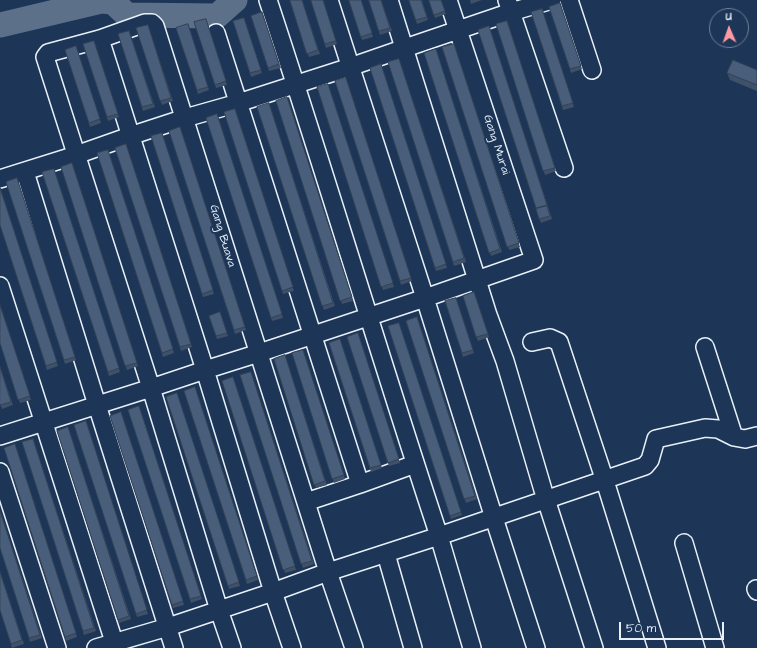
<!DOCTYPE html>
<style>
body{margin:0}
#map{position:relative;width:757px;height:648px;overflow:hidden;background:#1d3557;font-family:"Architects Daughter",sans-serif}
canvas{display:block}
.north{position:absolute;left:709px;top:8px;width:40px;height:40px;box-sizing:border-box;background:#1d3557;border:1px solid #6e8097;border-radius:50%;rotate:358deg;font-size:11px;font-weight:700;line-height:16px;text-align:center;color:#e8f1f8}
.north::after{content:'';display:block;margin:auto;width:14px;height:18px;background:#ff9aa2;clip-path:polygon(50% 0,100% 100%,50% 72%,0 100%)}
.scale{position:absolute;left:619px;top:622px;width:105px;height:18px;box-sizing:border-box;border:2px solid #e8f1f8;border-top:0;padding-left:5px;font-size:12px;line-height:14px;white-space:nowrap;color:#e8f1f8;-webkit-text-stroke:3px #1d3557;paint-order:stroke}
</style>
<div id="map">
<canvas width="757" height="648"></canvas>
<div class="north">U</div>
<div class="scale">50 m</div>
</div>
<script>
const ctx = document.querySelector('canvas').getContext('2d');
ctx.lineJoin = 'round';
function stroke(path, color, width, dash) { ctx.strokeStyle = color; ctx.lineWidth = width; ctx.lineCap = dash ? 'butt' : 'round'; ctx.setLineDash(dash || []); ctx.stroke(path); }
function fill(path, color) { ctx.fillStyle = color; ctx.fill(path, 'evenodd'); }
function label(font, color, halo, rows, align = 'center') {
  ctx.font = font + ' "Architects Daughter",sans-serif'; ctx.lineWidth = 4; ctx.setLineDash([]); ctx.textBaseline = 'middle'; ctx.strokeStyle = halo; ctx.fillStyle = color; for (const [text, x, y, turn = 0] of rows) {
    ctx.save(); ctx.translate(x, y); ctx.rotate((+turn || 0) * Math.PI / 180); ctx.textAlign = isNaN(turn) ? turn : align; if (halo) ctx.strokeText(text, 0, 0); ctx.fillText(text, 0, 0); ctx.restore();
  }
}
stroke(new Path2D(`
 M0,25l101,-24 12,1 14,13 90,1 18,-16`), '#5d7089', 25);
const minor = new Path2D(`
 M329,0l96,298 69,220 42,130
 M389,0l99,315 17,46 38,129 51,158
 M507,0l57,168
 M569,0l23,70
 M216,33l144,451
 M100,39l105,331 68,222 19,56
 M25,172l72,233 77,243
 M0,179l76,-24 54,-19 55,-18 53,-15 112,-36 55,-19 106,-36 41,-12
 M0,286l116,362
 M532,342l18,-4 9,4 46,139 52,167
 M705,347l29,90
 M0,436l151,-48 54,-18 54,-17 166,-55 109,-38 -86,-260
 M0,472l57,176
 M306,502l54,-18 55,-20
 M684,543l31,105
 M386,554l27,94
 M756,589l1,2
 M96,648l72,-21 105,-35 55,-20 111,-36c-59,-178 -112,-358 -171,-536
 M232,648l-13,-38 -68,-222 -106,-331 3,-4 52,-14 45,-16h7l3,3 173,546 26,76
 M472,648l-33,-112 206,-70 5,-6 6,-21 49,-11 13,1 16,8 11,2 12,-3`);
stroke(minor, '#e8f1f8', 20);
stroke(minor, '#1d3557', 17);
fill(new Path2D(`
 M290,0h12l18,54 -11,3z
 M311,0h12l14,44 -11,4z
 M349,0h12l12,37 -11,3z
 M369,0h12l11,31 -12,4z
 M409,0h13l6,20 -11,4z
 M429,0h12l5,14 -11,4z
 M470,0h12l-11,4z
 M560,3l22,66 -11,4 -22,-66z
 M542,9l32,98 -11,3 -32,-98z
 M262,12l19,56 -12,3 -18,-55z
 M244,18l18,55 -11,4 -18,-56z
 M206,19l21,66 -11,3 -22,-66z
 M507,21l49,150 -11,4 -49,-151z
 M188,24l21,66 -11,4 -22,-66z
 M148,25l25,76 -11,4 -26,-77z
 M489,26l63,193 -11,4 -5,-15z
 M129,31l26,76 -12,4 -25,-77z
 M94,41l25,76 -11,4 -25,-77z
 M454,44l66,203 -11,3 -67,-203z
 M76,46l25,77 -11,4 -25,-77z
 M436,49l66,203 -11,4 -67,-203z
 M399,59l67,203 -12,4 -66,-204z
 M381,64l66,204 -11,3 -66,-203z
 M757,70v21l-27,-11 -3,-7z
 M346,78l66,203 -11,4 -66,-204z
 M328,84l66,203 -11,3 -66,-203z
 M287,97l66,204 -11,3 -66,-203z
 M269,103l66,203 -11,4 -67,-203z
 M235,109l59,182 -11,3 -59,-182z
 M217,114l66,204 -11,3 -66,-203z
 M180,127l66,203 -11,4 -66,-203z
 M162,133l52,161 -11,3 -52,-161z
 M126,144l66,203 -11,4 -66,-203z
 M108,150l66,203 -11,4 -66,-204z
 M72,163l66,203 -11,4 -66,-203z
 M54,169l66,203 -11,4 -67,-204z
 M17,178l59,182 -11,4 -59,-182z
 M0,187l58,179 -11,4 -47,-145z
 M474,292l15,45 -11,4 -15,-45z
 M456,298l18,55 -11,4 -18,-56z
 M0,305l31,95 -11,3 -20,-60z
 M220,312l8,24 -11,3 -8,-23z
 M417,317l60,182 -11,4 -60,-182z
 M399,323l63,192 -11,4 -63,-193z
 M358,333l42,130 -11,3 -42,-129z
 M340,339l42,129 -11,4 -42,-129z
 M303,350l42,129 -11,4 -42,-130z
 M285,355l42,130 -11,3 -42,-129z
 M0,366l13,39 -11,4 -2,-5z
 M251,372l63,192 -11,4 -63,-193z
 M233,377l63,193 -11,3 -63,-192z
 M195,387l63,193 -11,4 -63,-193z
 M177,393l63,193 -11,3 -63,-192z
 M139,406l63,193 -11,4 -63,-193z
 M121,412l63,193 -11,3 -63,-192z
 M86,421l62,193 -11,3 -63,-192z
 M68,427l63,192 -12,4 -62,-192z
 M33,439l63,192 -12,4 -62,-193z
 M15,444l62,193 -11,4 -62,-193z
 M0,510l42,128 -12,4 -1,-4z
 M0,571l24,73 -12,4 -12,-38z`), '#3f5169');
const building = new Path2D(`
 M290,0h12l16,50 -11,4z
 M311,0h12l13,41 -11,3z
 M349,0h12l11,33 -11,4z
 M369,0h12l9,28 -11,3z
 M409,0h12l6,17 -11,3z
 M429,0h12l4,11 -11,4z
 M560,3l21,63 -11,3 -21,-62z
 M542,9l31,94 -11,3 -31,-94z
 M262,12l17,52 -11,4 -17,-52z
 M244,18l17,52 -11,3 -17,-52z
 M206,19l20,62 -11,4 -21,-63z
 M507,21l48,147 -12,3 -47,-147z
 M188,24l20,63 -11,3 -21,-62z
 M148,25l23,73 -11,3 -24,-73z
 M489,26l58,179 -11,3 -58,-178z
 M129,31l24,73 -11,3 -24,-73z
 M94,41l24,73 -11,3 -24,-73z
 M454,44l65,199 -12,4 -65,-200z
 M76,46l24,73 -11,4 -24,-73z
 M436,49l64,200 -11,4 -65,-200z
 M399,59l65,199 -11,4 -65,-200z
 M733,60l24,10v15l-30,-12z
 M381,64l65,200 -11,4 -65,-200z
 M346,78l65,200 -11,3 -65,-200z
 M328,84l65,199 -12,4 -64,-200z
 M287,97l65,200 -12,4 -64,-200z
 M269,103l64,200 -11,3 -65,-199z
 M235,109l58,178 -11,4 -58,-179z
 M217,114l65,200 -11,4 -65,-200z
 M180,127l65,200 -11,3 -65,-199z
 M162,133l51,157 -11,4 -51,-158z
 M126,144l65,200 -11,3 -65,-199z
 M108,150l65,199 -11,4 -65,-200z
 M72,163l65,200 -12,3 -64,-199z
 M54,169l65,199 -11,4 -66,-200z
 M17,178l58,179 -11,3 -58,-178z
 M0,188l57,174 -11,4 -46,-141z
 M547,206l3,10 -11,3 -3,-10z
 M474,292l14,42 -12,3 -13,-41z
 M456,298l17,52 -11,3 -17,-52z
 M0,305l30,91 -12,4 -18,-57z
 M220,312l7,21 -11,3 -7,-20z
 M417,317l58,179 -11,3 -58,-178z
 M399,323l62,189 -11,4 -62,-190z
 M358,333l41,126 -11,4 -41,-126z
 M340,339l41,126 -11,3 -41,-125z
 M303,350l41,125 -12,4 -40,-126z
 M285,355l40,126 -11,4 -40,-126z
 M0,367l11,35 -11,3z
 M251,372l61,189 -11,3 -61,-189z
 M233,377l62,189 -12,4 -61,-189z
 M195,387l62,189 -11,4 -62,-189z
 M177,393l62,189 -11,4 -62,-189z
 M139,406l62,190 -11,3 -62,-189z
 M121,412l62,189 -11,4 -62,-189z
 M86,421l61,189 -11,4 -62,-189z
 M68,427l61,189 -11,4 -61,-189z
 M33,439l61,189 -11,3 -61,-189z
 M15,444l61,189 -11,4 -61,-189z
 M0,511l40,124 -11,3 -29,-90z
 M0,572l22,68 -11,4 -11,-34z`);
fill(building, '#495e7a');
stroke(building, '#334255', 1);
label('12px', '#e8f1f8', '#1d3557', [
 ["Gang Murai",496,145,72],
 ["Gang Buava",222,236,73]
]);
</script>
